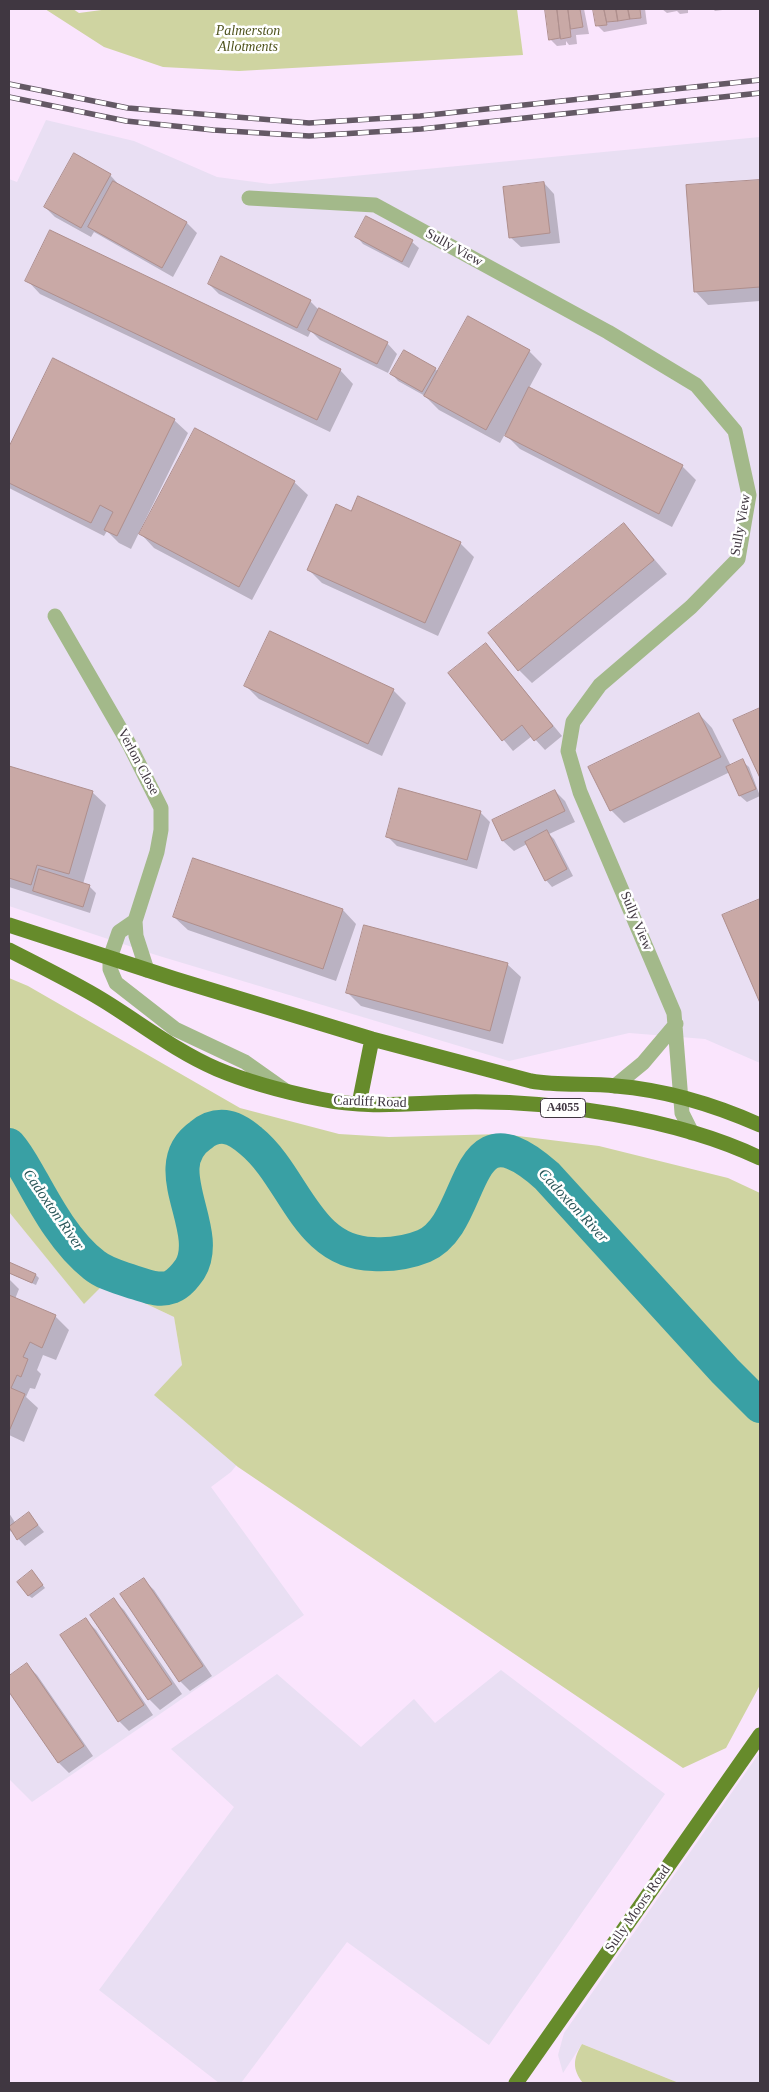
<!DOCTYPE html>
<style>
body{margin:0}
#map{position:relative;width:769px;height:2092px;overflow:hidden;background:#fae5fd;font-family:"Times New Roman",serif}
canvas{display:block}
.frame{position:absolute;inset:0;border:10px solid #403741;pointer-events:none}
</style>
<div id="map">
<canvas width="769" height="2092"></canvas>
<div class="frame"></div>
</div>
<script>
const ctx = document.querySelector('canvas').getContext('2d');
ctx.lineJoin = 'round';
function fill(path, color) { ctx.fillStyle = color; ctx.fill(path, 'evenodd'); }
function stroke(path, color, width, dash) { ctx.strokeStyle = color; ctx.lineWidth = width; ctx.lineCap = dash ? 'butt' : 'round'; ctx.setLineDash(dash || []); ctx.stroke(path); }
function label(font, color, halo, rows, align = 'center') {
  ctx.font = font + ' "Times New Roman",serif'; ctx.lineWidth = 5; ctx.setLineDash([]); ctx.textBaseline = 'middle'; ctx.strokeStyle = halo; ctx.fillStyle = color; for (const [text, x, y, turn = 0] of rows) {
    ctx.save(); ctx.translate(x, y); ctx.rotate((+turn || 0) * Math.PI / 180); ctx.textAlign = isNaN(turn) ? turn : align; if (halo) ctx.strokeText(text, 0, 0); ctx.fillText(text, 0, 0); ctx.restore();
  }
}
fill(new Path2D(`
 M46,120l88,21 83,36 53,7 490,-47v926l-55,-24 -76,-6 -120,28 -353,-106 -147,-49v-727l8,3z
 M9,1212l75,91 20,-19 70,33 8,48 65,87 -16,20 -20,15 93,128 -272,187 -23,-23z
 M501,1670l164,124 -176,251 -142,-103 -106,141h-22l-120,-93 135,-183 -63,-58 106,-75 84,73 53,-48 21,24z
 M760,1752v331h-81l-97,-39 -19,29 -5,-18 6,-22z`), '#e9dff3');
fill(new Path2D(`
 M45,9h28l6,4 30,-4h408l6,46 -284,16 -76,-4 -59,-20z
 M9,978l19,8 212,122 99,26 50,3 113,-3 97,12 129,32 32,15v492l-34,63 -43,20 -445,-301 -84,-72 28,-30 -8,-48 -70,-33 -20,20 -75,-92z
 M582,2044l97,39h-96c-11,-14 -10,-24 -1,-39z`), '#cfd4a1');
fill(new Path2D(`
 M546,9h38l5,25 -13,1 1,9 -8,1 -3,-4v4l-9,1 -7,-7z
 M595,9h50l2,15 -43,8 -7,-7z
 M662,9h26v4l-8,1 -3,-3 -10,2z
 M713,9h17l-15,2z
 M110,175l10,11 67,37 10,10 -24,44 -79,-45 -3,5 -36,-20 -10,-10z
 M760,181v120l-52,4 -13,-14 -8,-105z
 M544,183l10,11 6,49 -39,4 -11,-10z
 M367,218l45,24 7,6 -10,20 -46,-24 -6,-7z
 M27,280l313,90 13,14 -23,48 -290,-138z
 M209,284l101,17 9,9 68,33 10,11 -9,19 -68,-33 -9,-9 -3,6 -89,-43z
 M529,351l13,13 -13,24 153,78 14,14 -24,47 -152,-78 -15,-15 -5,9 -61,-33 -14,-14 -27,-15 -6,-7 43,-5 4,3z
 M53,360l121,60 14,13 -57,116 -12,-6 -12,-12 -3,5 -95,-48v-38z
 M294,482l14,13 -56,105 -98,-52 -13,-14z
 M352,513l108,30 14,14 -36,79 -116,-53 -14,-14z
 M624,524l43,50 -135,109 -13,-13z
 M486,644l76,92 -17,14 -13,-14 -19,15 -64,-77z
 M246,686l147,4 13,13 -24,53 -123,-57z
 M760,709v66l-25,-54z
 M699,714l13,14 19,38 11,-5 7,6 11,29 -13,6 -7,-6 -10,-24 -106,51 -13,-13z
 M9,768l83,24 14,13 -23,79 6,2 7,7 -6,20 -81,-26z
 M555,791l10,10 10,21 -26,12 5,5 19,37 -21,11 -6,-7 -19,-36 -13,7 -11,-10 -9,-21z
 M480,812l10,10 -13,47 -80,-23 -10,-10z
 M760,900v100l-36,-84z
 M343,910l13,14 -20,57 -148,-51 -14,-13z
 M507,964l14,13 -18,67 -142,-38 -13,-13z
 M9,1263l27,12 3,3 -3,7 -27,-12z
 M9,1279l10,10 -4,10 40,17 14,14 -13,30 -13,-5 -6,15 4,4 -6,15 -5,-1 -4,9 12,11 -14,34 -15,-7z
 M9,1513l7,11 13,-10 15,18 -19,14 -14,-15 -2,1z
 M35,1575l10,13 -13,10 -3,-2z
 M144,1580l10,10 58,86 -22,15 -10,-10z
 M114,1600l10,10 58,84 -22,16 -11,-11 -58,-84z
 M85,1619l11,11 57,85 -24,16 -10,-10z
 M27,1665l10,10 56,81 -24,17 -10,-10 -50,-73v-13z`), '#0003');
stroke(new Path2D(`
 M9,1145c9,10 16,24 23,36 16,29 35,63 62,84 11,9 25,12 39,17 12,3 25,10 38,5 9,-4 14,-11 19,-18 24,-40 -36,-102 11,-134 7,-6 14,-9 24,-8 10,1 19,8 26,14 44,36 55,112 122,113 18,1 34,-1 51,-8 54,-23 35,-149 123,-70l178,195 35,35`), '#39a0a4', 34);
const building = new Path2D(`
 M545,9h12l3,29 -11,2z
 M557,9h11l3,28 -10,2z
 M568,9h12l3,18 -12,2z
 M593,9h11l3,16 -11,1z
 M604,9h12l2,12 -11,1z
 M616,9h12l2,10 -12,2z
 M628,9h12l1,9 -11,1z
 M74,153l37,21 -30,54 -37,-21z
 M760,180v107l-66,5 -8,-107z
 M113,181l74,41 -25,46 -74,-41z
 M544,182l6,51 -41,5 -6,-51z
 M366,216l47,24 -11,22 -47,-25z
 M50,230l291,139 -24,51 -292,-139z
 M221,256l90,44 -14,28 -89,-44z
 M319,308l69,34 -11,22 -69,-34z
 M468,316l62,34 -44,80 -62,-34z
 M404,350l32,18 -14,24 -32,-18z
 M53,358l122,61 -58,117 -13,-6 9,-18 -13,-7 -9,18 -82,-40v-36z
 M529,387l154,78 -24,49 -154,-78z
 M195,428l100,53 -56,106 -100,-53z
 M358,496l103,46 -36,81 -118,-53 29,-66 15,7z
 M624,523l30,37 -136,111 -30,-38z
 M270,631l124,58 -26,55 -124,-58z
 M486,643l67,83 -19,15 -12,-16 -20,16 -54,-68z
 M760,708v70l-27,-58z
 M699,713l22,44 -111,54 -22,-44z
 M743,759l13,30 -17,7 -13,-29z
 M9,766l84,25 -24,83 -32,-9 -6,20 -22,-7z
 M399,788l82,23 -14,49 -81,-23z
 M555,790l10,21 -63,30 -10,-21z
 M547,830l20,39 -22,12 -20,-39z
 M193,858l150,51 -20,60 -150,-52z
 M39,869l51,16 -7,22 -50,-16z
 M760,899v104l-38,-88z
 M364,925l144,38 -18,68 -144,-38z
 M9,1262l27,12 -4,9 -23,-10z
 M9,1295l47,20 -14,33 -12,-6 -7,15 5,2 -7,18 -4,-2 -6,13 14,6 -15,35z
 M29,1512l9,13 -21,15 -8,-13z
 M32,1570l11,15 -15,11 -11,-14z
 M144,1578l59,88 -24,16 -59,-88z
 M114,1598l58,86 -24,16 -58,-85z
 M86,1618l58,87 -26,17 -58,-87z
 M27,1663l57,83 -26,17 -49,-71v-16z`);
fill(building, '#c9a9a6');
stroke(building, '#af8f8d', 1);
stroke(new Path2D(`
 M249,198l126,7 233,127 88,53 39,46 14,64 -11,64 -47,48 -91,78 -27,37 -5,29 12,41 94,221 8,100 10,20
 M55,616l74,128 32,64v22l-4,22 -22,69 1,15 11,34
 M135,921l-16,11 -9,26v11l6,14 59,46 70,33 41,29
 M615,1086l28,-23 33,-39`), '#a3b98a', 15);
stroke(new Path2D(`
 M9,925l166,54 197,60 159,42c28,5 56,2 85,5 49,4 99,19 144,39
 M9,950c31,16 62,31 92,49 38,23 74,52 116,70 33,14 69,23 103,30 46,10 94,4 140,3 94,-2 216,16 300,56
 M359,1104l13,-65
 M516,2083l244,-348`), '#668b2b', 15);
const rail = new Path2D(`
 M9,84l119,24 181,15 111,-7 340,-36
 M9,97l117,24 87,9 96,6 112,-7 339,-36`);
stroke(rail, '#645965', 5.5);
stroke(rail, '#fff', 4, [11]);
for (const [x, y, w] of [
 [563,1108,45]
]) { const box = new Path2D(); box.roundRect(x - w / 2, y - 9.5, w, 19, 4); ctx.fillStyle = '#fff'; ctx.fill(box); stroke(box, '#403741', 1); }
label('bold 12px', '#403741', null, [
 ["A4055",563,1108]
]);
label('italic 14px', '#50541f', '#fff', [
 ["Palmerston",248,31],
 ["Allotments",248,47]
]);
label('14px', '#403741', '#fff', [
 ["Sully View",454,248,29],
 ["Sully View",741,525,-80],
 ["Verlon Close",138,762,62],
 ["Sully View",636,921,67],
 ["Cardiff Road",370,1102,2],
 ["Sully Moors Road",638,1909,-55]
]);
label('italic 15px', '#2b5759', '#fff', [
 ["Cadoxton River",573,1206,47],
 ["Cadoxton River",53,1210,55]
]);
</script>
